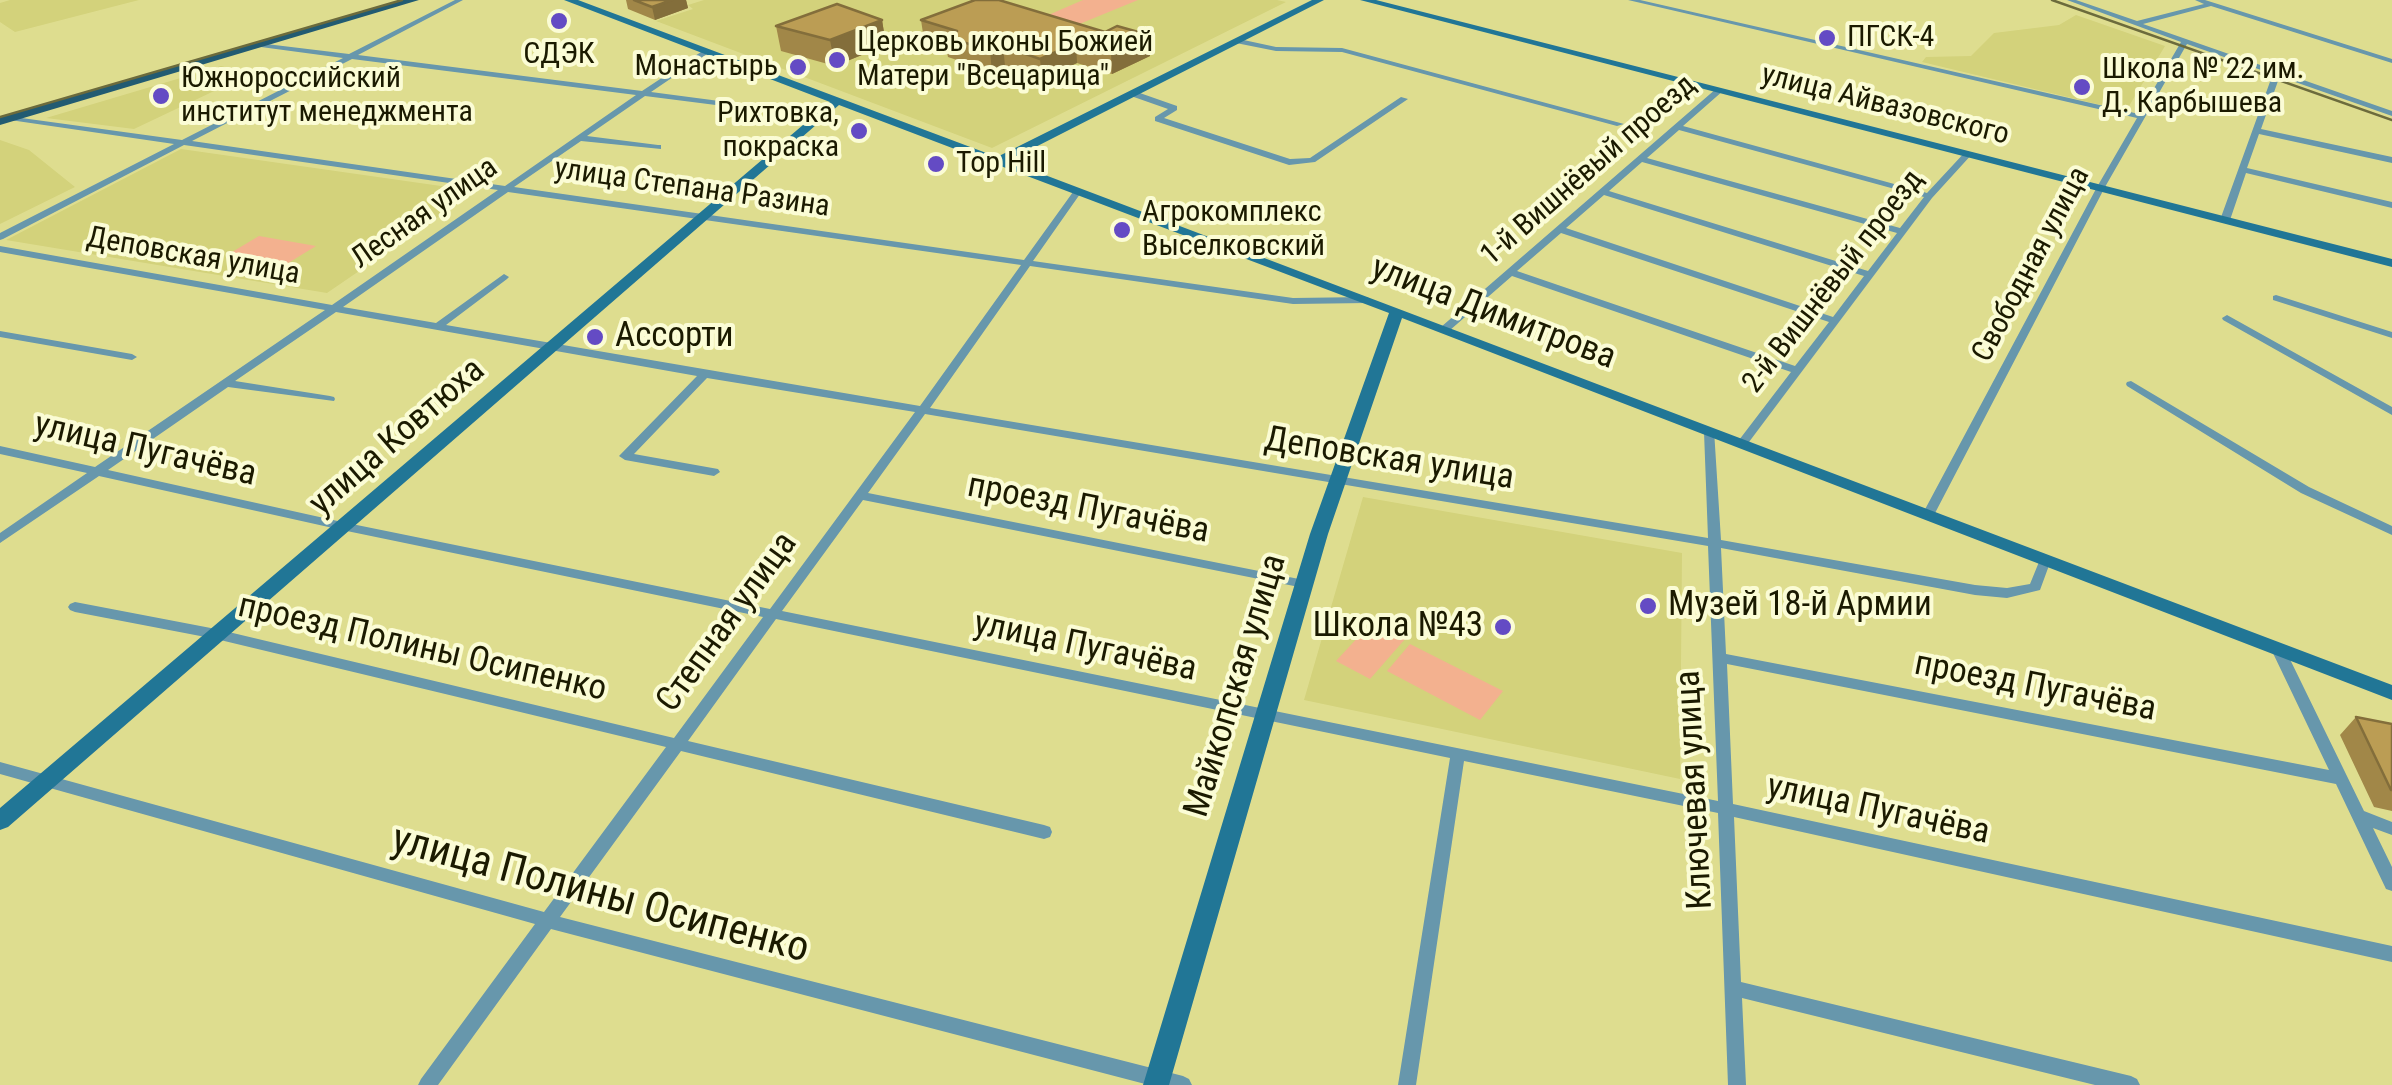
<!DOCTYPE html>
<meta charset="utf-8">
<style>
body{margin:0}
canvas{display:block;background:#dedd8f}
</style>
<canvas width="2392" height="1085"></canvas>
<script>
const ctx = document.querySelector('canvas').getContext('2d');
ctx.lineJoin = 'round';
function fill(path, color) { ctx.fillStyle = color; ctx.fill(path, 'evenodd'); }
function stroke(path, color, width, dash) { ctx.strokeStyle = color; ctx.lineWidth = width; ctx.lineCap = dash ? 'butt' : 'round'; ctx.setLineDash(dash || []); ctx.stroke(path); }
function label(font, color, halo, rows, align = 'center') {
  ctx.font = font + ' "Roboto Condensed",sans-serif'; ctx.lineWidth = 8; ctx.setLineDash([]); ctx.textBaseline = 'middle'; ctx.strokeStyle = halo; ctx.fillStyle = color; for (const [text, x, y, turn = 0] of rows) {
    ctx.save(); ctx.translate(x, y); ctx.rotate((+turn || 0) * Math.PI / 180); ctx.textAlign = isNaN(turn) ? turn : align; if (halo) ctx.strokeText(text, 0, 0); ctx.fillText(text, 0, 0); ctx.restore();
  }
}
fill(new Path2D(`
 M10,0h129l-124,32 -15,-10v-19z
 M704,0h573l9,2 -294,146 -336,-127 37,-12 -5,-4z
 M2076,15l89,31 -39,65 -204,-49 4,-5 45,-1 23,-23 65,-8z
 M221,66l29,8 -116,55 -88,-11z
 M0,140l29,10 46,37 -75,37z
 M181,149l295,42 -149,102 -321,-53z
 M1363,497l319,56 -2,226 -376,-79z`), '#d3d27b');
fill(new Path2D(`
 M1083,0h55l-61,25 -31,-9z
 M259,236l57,10 -31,19 -58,-10z
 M1373,621l33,17 -36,41 -34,-18z
 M1410,644l93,47 -23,29 -93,-49z`), '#f3b18f');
fill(new Path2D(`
 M455,0h8l-105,55 284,36 62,-41h3v4l-56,38 167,22 4,2 -4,2 -173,-22 -58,40 71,9h3v4l-80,-8 -67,46 510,73 49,-68 3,-1 4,3 -47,67 260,37 74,-1 5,3 -5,3 -74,1 -263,-38 -100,142 778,130 -4,-106 6,-3 4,1 7,110 254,45 32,3 23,-4 11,-27 4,-1 6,4 -11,30 -33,8 -32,-3 -254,-47 5,106 603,116 -58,-121 2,-4h10l81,166 28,11v13l-19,-7 19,39v24l-6,-2 -50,-105 -609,-120 6,140 659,142v16l-658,-145 7,165 390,94 6,3 3,6h-45l-353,-87 4,87h-18l-10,-272 -254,-52 -48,324h-18l52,-327 -674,-139 -88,122 356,84 6,2 2,5 -2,5 -6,2 -363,-88 -121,166 623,159 6,3 3,6h-43l-598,-156 -113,156h-20l3,-6 114,-155 -535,-150v-12l544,150 122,-165 -450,-108 -141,-27 -5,-2 -2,-3 2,-3 5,-2 141,27 458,109 89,-121 -421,-87 -243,-54 -99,67v-10l87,-60 -87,-19v-8l95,21 230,-157 -325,-58v-6l332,59 166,-115 -314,-45 -181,94 -3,1v-7l174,-89 -164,-24 -4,-2 1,-2 175,24 161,-82 -82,-11h-3v-4l91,11zM352,59l284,36 -131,91 -313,-45zM508,192l513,73 -101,141 -474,-81 61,-46 2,-2 -5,-3 -68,49 -93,-16zM336,312l361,64 -78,80 6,4 89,16 6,-4 -2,-3 -84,-15 73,-76 208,34 -145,197 -428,-87 -234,-52 120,-83 106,14 1,-2 -1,-2 -4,-1 -95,-15zM925,414l783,132 10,255 -936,-190 81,-111 441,88 6,-4 -6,-4 -436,-87z
 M1628,0h12l499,114 42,-72 -114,-42h9l61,21 67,-17 -9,-4h10l187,59v4l-181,-57 -68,18 249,87v5l-205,-72 -82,143 -171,328 -6,4 -6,-4 175,-328 40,-69z
 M1239,39l37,8 66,1 282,76 -7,2 -275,-74 -66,-1 -40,-8 -1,-2z
 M2271,79l7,2 -17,48 131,28v6l-133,-29 -12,34 145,34v6l-146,-35 -16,47 -8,2 -2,-2z
 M1717,88l7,2 -41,36 244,67 39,-42 7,2 -41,45 -186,248 -4,2 -6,-4 55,-72 -279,-96 -63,55h-8v-4zM1679,130l245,67 -24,31 -253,-70zM1642,162l255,71 -29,38 -259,-80zM1604,195l260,81 -31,41 -267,-89zM1561,233l268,89 -34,44 -278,-95z
 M1131,92h6l40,14v4l-13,8 126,41 20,-1 91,-61 7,2 -93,63 -26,3 -134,-44v-4l13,-8 -37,-13z
 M2276,295l116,37v6l-119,-38v-4z
 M2227,315l165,92v8l-169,-95 -1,-2z
 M0,331l132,23 5,3 -5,3 -132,-23z
 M2131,381l178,106 83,39v9l-91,-42 -174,-107 -1,-2 1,-2z`), '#6797ac');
fill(new Path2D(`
 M564,0h14l419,157 315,-157h12l-316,161 1384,524v15l-990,-382 -74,216 -159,551h-26l167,-551 79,-221 -391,-148 -8,1 -1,-4 -150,-57 -831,722 -8,3v-22l830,-706z
 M1360,0h16l1016,259v8z`), '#217696');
fill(new Path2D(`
 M402,0h17l-419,125v-8z`), '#225b72');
stroke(new Path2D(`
 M2052,0l340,120
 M0,117l402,-117`), '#6c6b3c', 2.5);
fill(new Path2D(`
 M626,0h60l2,8 -33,12 -27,-11z
 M975,0l175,56 -38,18 -35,-11 -35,16 -37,-13 -13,6 -44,-15 -2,-10 -22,-7 -3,-20z
 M882,20l4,25 -51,21 -54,-15 -5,-25z
 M2356,717l36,7v87l-18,-4 -34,-72z`), '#a18748');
fill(new Path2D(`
 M672,0h14l2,8 -33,12 -3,-13z
 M882,20l4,25 -51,21 -5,-26z
 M1149,35l1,21 -38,18 -1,-21z
 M1076,43l1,20 -35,16 -2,-20z
 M1003,46l2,20 -13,6 -2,-21z`), '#836e3b');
const building = new Path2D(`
 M634,0h38l-20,7z
 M975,0h24l106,32 12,-6 32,9 -38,18 -35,-10 -36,16 -37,-13 -13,5 -45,-15 12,-5 -36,-11z
 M837,4l45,16 -52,20 -54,-14z
 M2356,717l36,7v66h-1z`);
fill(building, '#bb9d54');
stroke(building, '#836e3b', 2.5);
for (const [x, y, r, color] of [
 [559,21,10,"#644bc4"],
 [1827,38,10,"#644bc4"],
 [837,60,10,"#644bc4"],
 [798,67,10,"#644bc4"],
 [2082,87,10,"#644bc4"],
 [161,96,10,"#644bc4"],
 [859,131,10,"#644bc4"],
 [936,164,10,"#644bc4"],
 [1122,230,10,"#644bc4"],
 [595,337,10,"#644bc4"],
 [1648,606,10,"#644bc4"],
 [1503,627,10,"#644bc4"]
]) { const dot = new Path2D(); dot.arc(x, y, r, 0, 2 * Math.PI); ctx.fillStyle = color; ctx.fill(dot); stroke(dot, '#fbfcd5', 4); }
label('30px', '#1b1a00', '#fbfcd5', [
 ["ПГСК-4",1847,38],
 ["Церковь иконы Божией",857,43],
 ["Матери \"Всецарица\"",857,77],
 ["СДЭК",559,55,"center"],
 ["Монастырь",778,67,"right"],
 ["Школа № 22 им.",2102,70],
 ["Д. Карбышева",2102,104],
 ["Южнороссийский",181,79],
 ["институт менеджмента",181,113],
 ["Рихтовка,",839,114,"right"],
 ["покраска",839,148,"right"],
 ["Top Hill",956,164],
 ["Агрокомплекс",1142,213],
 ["Выселковский",1142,247]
], 'left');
label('30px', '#1b1a00', '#fbfcd5', [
 ["улица Айвазовского",1885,106,14],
 ["1-й Вишнёвый проезд",1589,171,-41],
 ["улица Степана Разина",692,189,8],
 ["Лесная улица",425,214,-35],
 ["Деповская улица",193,257,10],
 ["Свободная улица",2032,265,-62],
 ["2-й Вишнёвый проезд",1834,282,-52]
]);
label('35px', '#1b1a00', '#fbfcd5', [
 ["улица Димитрова",1493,314,21],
 ["улица Ковтюха",398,438,-41],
 ["улица Пугачёва",145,451,13],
 ["Деповская улица",1389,460,9],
 ["проезд Пугачёва",1088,510,11],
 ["Степная улица",728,623,-54],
 ["улица Пугачёва",1085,648,12],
 ["проезд Полины Осипенко",422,649,13],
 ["Майкопская улица",1237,686,-73],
 ["проезд Пугачёва",2035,688,11],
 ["Ключевая улица",1696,790,-93],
 ["улица Пугачёва",1878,811,12]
]);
label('35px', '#1b1a00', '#fbfcd5', [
 ["Ассорти",615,337],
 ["Музей 18-й Армии",1668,606],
 ["Школа №43",1483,627,"right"]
], 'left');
label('42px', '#1b1a00', '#fbfcd5', [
 ["улица Полины Осипенко",600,896,15]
]);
</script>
